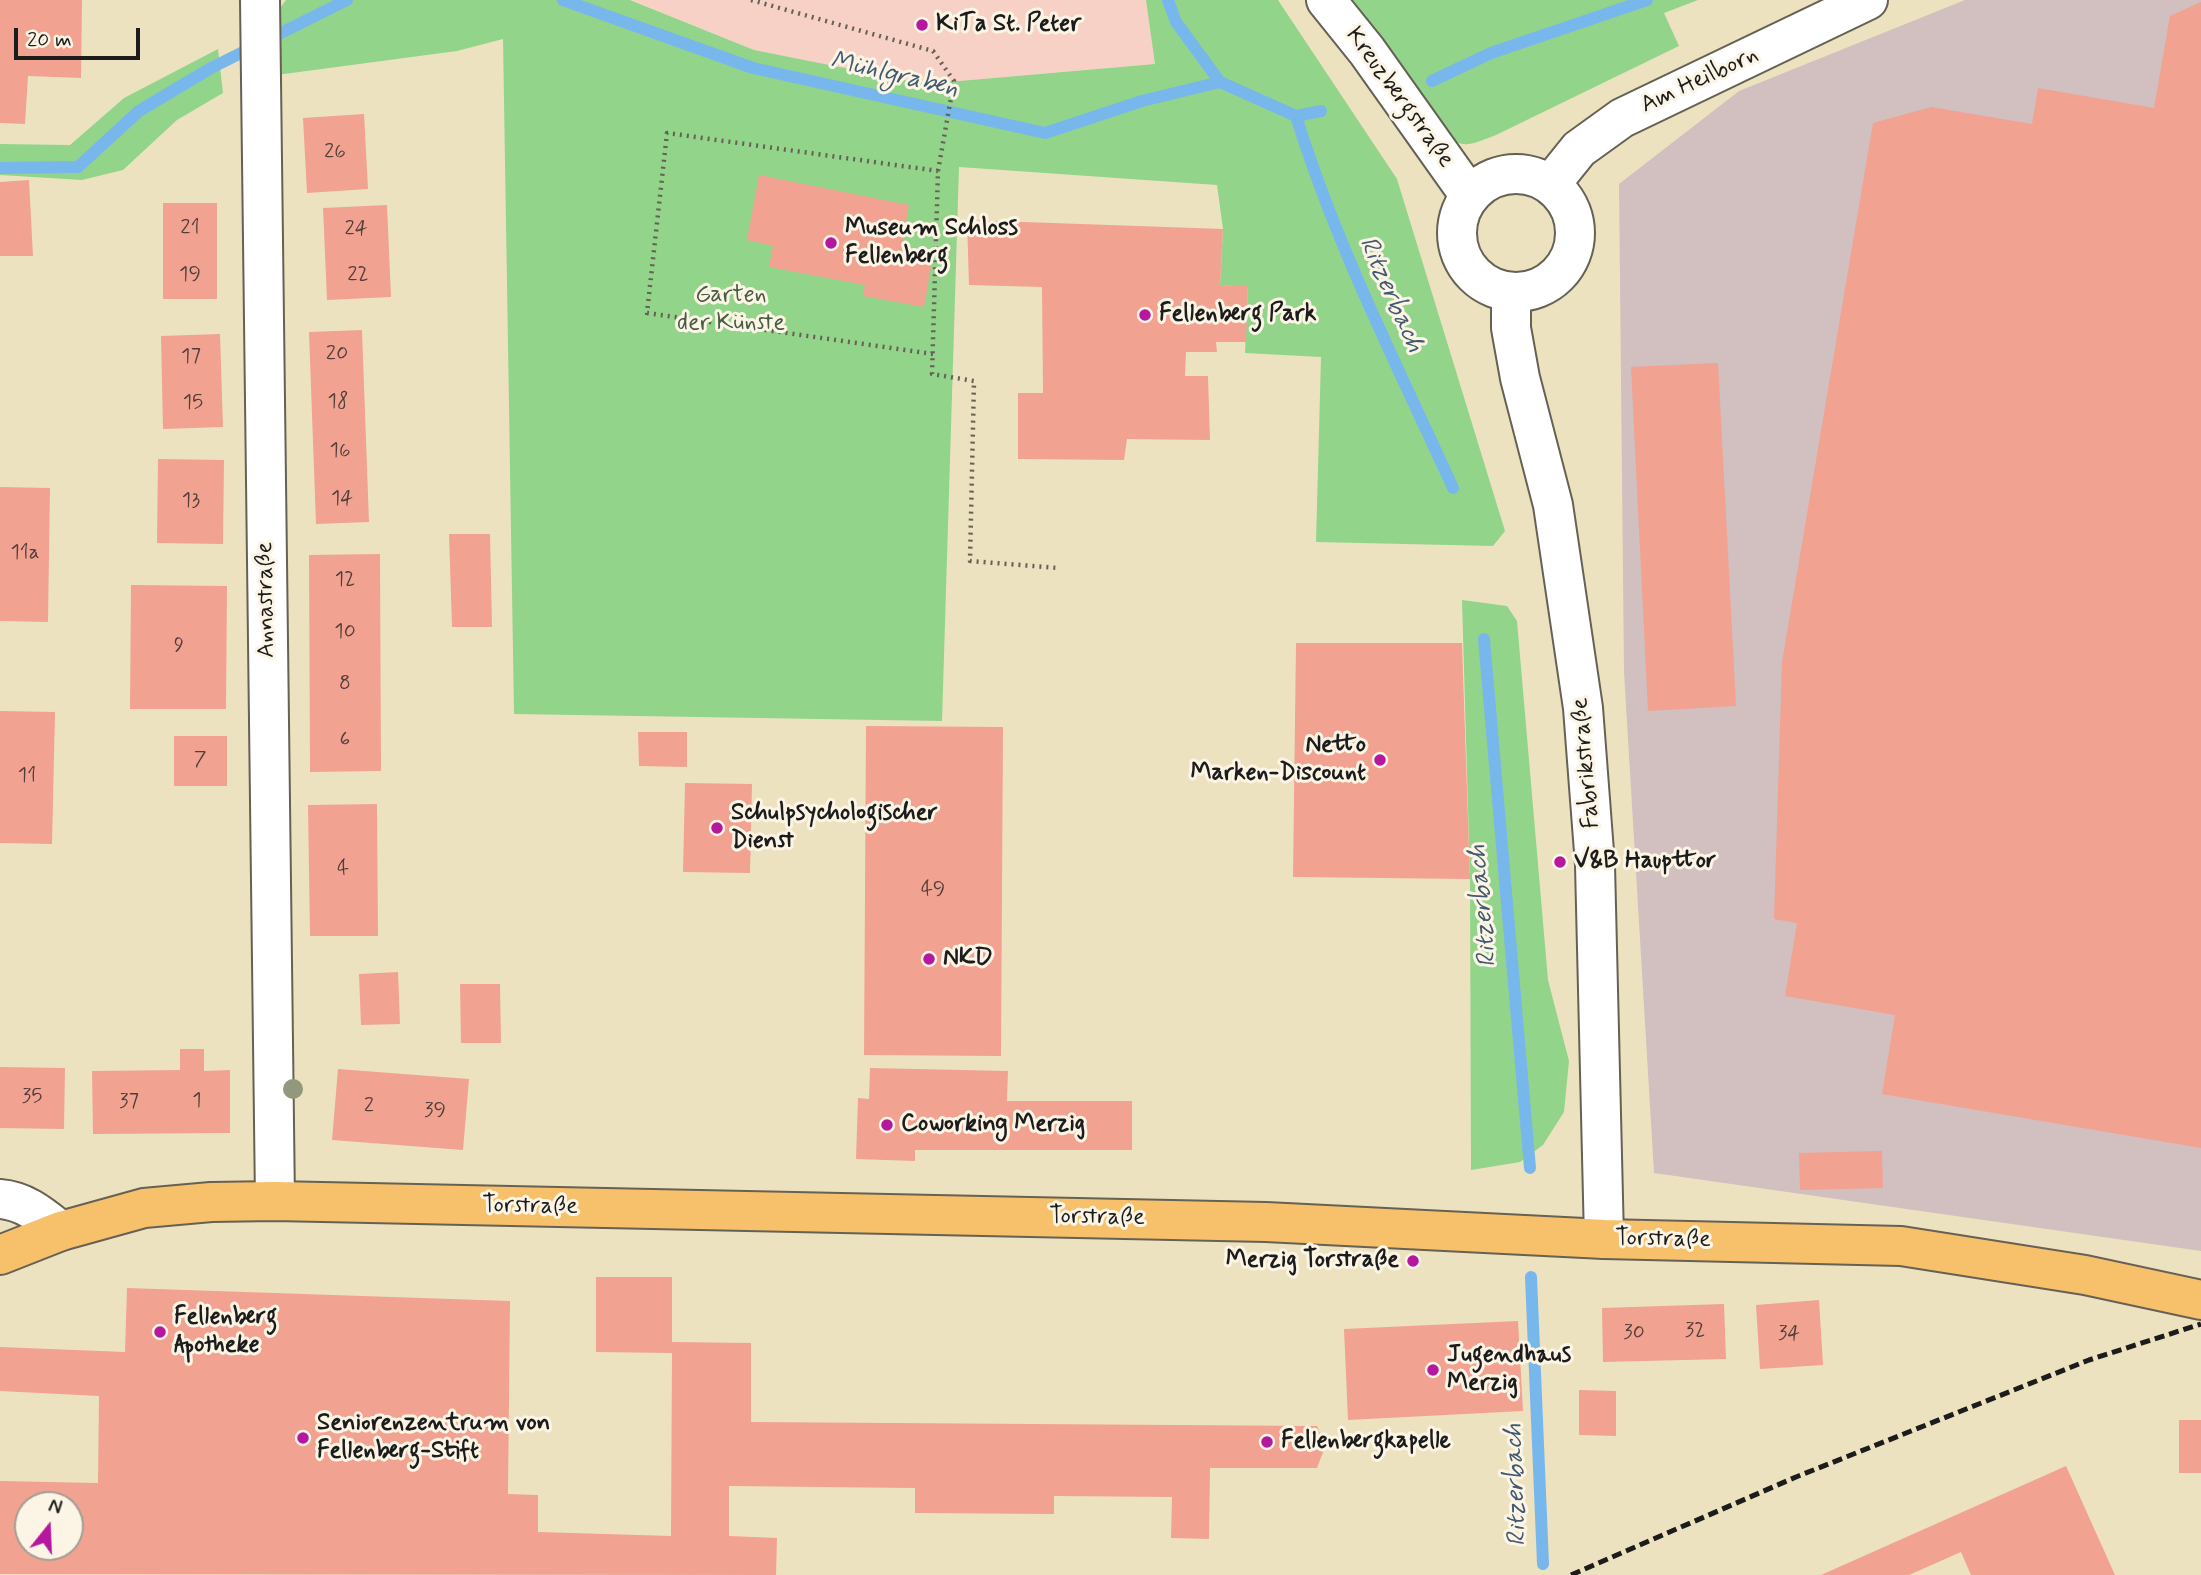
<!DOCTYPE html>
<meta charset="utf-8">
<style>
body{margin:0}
#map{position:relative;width:2201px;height:1575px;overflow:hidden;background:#ede2c0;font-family:Mynerve,sans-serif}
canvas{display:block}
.north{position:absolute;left:14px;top:1491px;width:70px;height:70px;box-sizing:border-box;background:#fcf5e5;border:2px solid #a29e95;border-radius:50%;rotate:18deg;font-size:19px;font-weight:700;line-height:28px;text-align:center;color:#1c1c1c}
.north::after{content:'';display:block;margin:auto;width:24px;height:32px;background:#b5179e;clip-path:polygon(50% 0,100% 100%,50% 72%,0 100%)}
.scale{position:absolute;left:14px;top:28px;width:126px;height:32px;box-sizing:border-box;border:4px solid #1c1c1c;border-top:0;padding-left:9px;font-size:21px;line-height:24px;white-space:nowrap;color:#1c1c1c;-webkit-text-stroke:5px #fcf5e5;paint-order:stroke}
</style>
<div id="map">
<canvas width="2201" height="1575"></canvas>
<div class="north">N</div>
<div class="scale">20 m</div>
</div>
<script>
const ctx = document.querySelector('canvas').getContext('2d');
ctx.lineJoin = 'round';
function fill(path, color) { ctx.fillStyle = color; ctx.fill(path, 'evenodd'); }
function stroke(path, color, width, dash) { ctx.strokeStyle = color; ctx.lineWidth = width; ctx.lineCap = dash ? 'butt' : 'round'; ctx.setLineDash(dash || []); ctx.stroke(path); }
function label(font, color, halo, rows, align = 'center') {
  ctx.font = font + ' Mynerve,sans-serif'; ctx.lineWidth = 6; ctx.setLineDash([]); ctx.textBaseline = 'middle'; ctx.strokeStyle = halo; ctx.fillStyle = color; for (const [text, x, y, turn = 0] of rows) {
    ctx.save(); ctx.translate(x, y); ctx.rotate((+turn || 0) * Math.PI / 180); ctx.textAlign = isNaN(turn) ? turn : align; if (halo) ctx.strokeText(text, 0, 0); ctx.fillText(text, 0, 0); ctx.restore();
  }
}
fill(new Path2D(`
 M632,0h514l9,64 -230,20 -171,-34z`), '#f7d1c6');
fill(new Path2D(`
 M1965,0h236v1251l-547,-78 -30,-501 -5,-488 120,-93z`), '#d2bfbf');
fill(new Path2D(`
 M286,0h344l124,50 171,34 230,-20 -9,-64h132l119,179 108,352 -12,15 -177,-4 5,-185 -76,-4 3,-66 -28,-2 3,-56 -6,-44 -258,-18 -17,554 -428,-7 -11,-675 -46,12 -188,25 -4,-48z
 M1351,0h347l-34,13 15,33 -183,89c-27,10 -31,15 -56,-2z
 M218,49l5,44 -46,27 -54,50 -41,10 -82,-5v-31l70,1 54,-47z
 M1462,600l45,6 10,15 31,359 21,81 -5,51 -21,33 -23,17 -49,8 -1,-291z`), '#93d48b');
stroke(new Path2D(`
 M563,0l190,68 292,65 97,-32 78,-19
 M1168,0l8,22 44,60 76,34 25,-5
 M1432,81l59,-28 156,-53
 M1296,116c40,129 101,249 157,372
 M0,168l78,-1 61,-56 72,-43 136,-68
 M1484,639l46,529
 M1531,1277l12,287`), '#78b7ec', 12);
fill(new Path2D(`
 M0,0h82l-1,78 -53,-2 -3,48 -25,-1z
 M2201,2v1146l-319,-54 13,-79 -110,-19 12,-73 -23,-4 8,-257 91,-539 58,-16 101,17 6,-36 116,20 16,-92z
 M364,114l4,75 -61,4 -4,-75z
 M759,175l150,30 -8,45 32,6 -9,51 -61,-11 2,-11 -96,-18 4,-21 -26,-6z
 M29,180l4,76h-33v-74z
 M163,203h54v96h-54z
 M387,205l4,92 -64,3 -4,-92z
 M967,220l256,9 -3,56 28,1 -2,56h-30l1,10h-31l-1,24h23l2,64 -83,-1 -3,21 -106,-1v-66h25l-1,-106 -73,-2z
 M362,330l7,192 -53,2 -7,-192z
 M220,334l3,93 -60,2 -2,-93z
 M1718,363l18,343 -88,5 -17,-344z
 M158,459l66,1 -1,84 -66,-1z
 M0,487l50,1 -2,134 -48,-1z
 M449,534h41l2,93h-40z
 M380,554l1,217 -71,1 -1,-217z
 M131,585l96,1 -1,123h-96z
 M1296,643h166l8,236 -177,-2z
 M0,711l55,1 -3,132 -52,-1z
 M866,726l137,1 -2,329 -137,-1z
 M638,732h49v35l-48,-1z
 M174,736h53v50h-53z
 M685,783l67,1 -2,89 -67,-1z
 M377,804l1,132h-68l-2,-131z
 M398,972l2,52 -39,1 -2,-51z
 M460,984h40l1,59h-40z
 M180,1049h24v22l26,-1v63l-137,1 -1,-63 88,-1z
 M0,1067l65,1 -1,61 -64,-1z
 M870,1068l138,3 -1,30h125v49h-217v11l-59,-2 2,-61 11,1z
 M338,1069l131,10 -6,71 -131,-10z
 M1882,1151l1,37 -83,2 -1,-37z
 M596,1277h76v65l79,1v79l566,4 8,21 -8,21h-107l-1,71 -38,-1 1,-41 -118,-1v18l-139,-1v-25l-186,-2v50l48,2 -1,37 -776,-1v-93l98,2 1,-87 -99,-5v-44l125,5 2,-64 383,13 -2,193 30,1v37l133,4 1,-183 -76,-1zM28,1505h42v42h-42z
 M1819,1300l4,65 -63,4 -4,-64z
 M1724,1304l2,55 -123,3 -1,-54z
 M1518,1321l5,90 -175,9 -4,-91z
 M1579,1390l37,1v45l-37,-1z
 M2179,1420h22v53h-22z
 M2066,1466l49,109h-144l-10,-23 -52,23h-88z`), '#f1a291');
const minor = new Path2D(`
 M260,0l15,1201
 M1326,0l41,51 103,145
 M1457 233a59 59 0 1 1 118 0a59 59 0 1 1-118 0Z
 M1550,185l29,-36 43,-31 246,-118
 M1511,293v35l9,50 33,127 30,203 12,157 9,374
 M0,1199c25,2 42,17 61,32`);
const major = new Path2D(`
 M0,1255l61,-24 83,-23 67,-6 64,-1 991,21 338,17 297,7 184,29 116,25`);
stroke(minor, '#656155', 42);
stroke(major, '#656155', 42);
stroke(new Path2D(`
 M751,0l182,51 21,30 -16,90
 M933,354l-286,-41 20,-180 271,38 -6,203 42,7 -4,180 88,7`), '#656155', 4.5, [2, 5]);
stroke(minor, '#fff', 38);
stroke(major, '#f7c06b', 38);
stroke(new Path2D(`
 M1571,1575l225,-98 293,-117 112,-36`), '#1c1c1c', 5, [10, 5]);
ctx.fillStyle = '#91987b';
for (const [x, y] of [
 [293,1089]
]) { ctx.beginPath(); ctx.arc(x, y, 10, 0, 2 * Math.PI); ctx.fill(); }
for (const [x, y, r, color] of [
 [922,25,7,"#b5179e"],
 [831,243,7,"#b5179e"],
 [1145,315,7,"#b5179e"],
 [1380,760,7,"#b5179e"],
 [717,828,7,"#b5179e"],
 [1560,862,7,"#b5179e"],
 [929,959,7,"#b5179e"],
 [887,1125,7,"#b5179e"],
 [1413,1261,7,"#b5179e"],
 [160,1332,7,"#b5179e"],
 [1433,1370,7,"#b5179e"],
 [303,1438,7,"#b5179e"],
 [1267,1442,7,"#b5179e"]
]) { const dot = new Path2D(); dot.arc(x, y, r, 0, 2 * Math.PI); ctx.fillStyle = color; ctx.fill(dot); stroke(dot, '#fcf5e5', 2.5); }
label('21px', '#513e39', null, [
 ["26",335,153],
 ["21",190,229],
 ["24",356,230],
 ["19",190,276],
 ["22",358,276],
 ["20",337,355],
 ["17",191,358],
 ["18",338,403],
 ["15",193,404],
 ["16",340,452],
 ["14",342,500],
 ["13",191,502],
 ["11a",25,554],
 ["12",345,581],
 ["10",345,633],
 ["9",179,647],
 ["8",345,685],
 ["6",345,741],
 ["7",200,761],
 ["11",27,777],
 ["4",343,870],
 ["49",933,891],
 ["35",32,1098],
 ["1",197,1102],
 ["37",129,1103],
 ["2",369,1107],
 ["39",435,1112],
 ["32",1695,1332],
 ["30",1634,1334],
 ["34",1789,1335]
]);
label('bold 24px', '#1c1c1c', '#fcf5e5', [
 ["KiTa St. Peter",936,25],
 ["Museum Schloss",845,229],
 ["Fellenberg",845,257],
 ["Fellenberg Park",1159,315],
 ["Netto",1366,746,"right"],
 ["Marken-Discount",1366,774,"right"],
 ["Schulpsychologischer",731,814],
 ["Dienst",731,842],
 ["V&B Haupttor",1574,862],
 ["NKD",943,959],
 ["Coworking Merzig",901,1125],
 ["Merzig Torstraße",1399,1261,"right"],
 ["Fellenberg",174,1318],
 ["Apotheke",174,1346],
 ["Jugendhaus",1447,1356],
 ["Merzig",1447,1384],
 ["Seniorenzentrum von",317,1424],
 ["Fellenberg-Stift",317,1452],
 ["Fellenbergkapelle",1281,1442]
], 'left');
label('24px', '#1c1c1c', '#fcf5e5', [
 ["Am Heilborn",1700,81,-25],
 ["Kreuzbergstraße",1399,98,54],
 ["Annastraße",267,600,-91],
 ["Fabrikstraße",1587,763,-95],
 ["Torstraße",530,1207,1],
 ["Torstraße",1097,1218,1],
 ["Torstraße",1663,1240,1]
]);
label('24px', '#465c43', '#fcf5e5', [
 ["Garten",731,296],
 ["der Künste",731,324]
]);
label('italic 26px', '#415a6f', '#fcf5e5', [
 ["Mühlgraben",894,76,13],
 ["Ritzerbach",1390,295,66],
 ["Ritzerbach",1484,906,-95],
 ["Ritzerbach",1517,1485,-92]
]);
</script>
